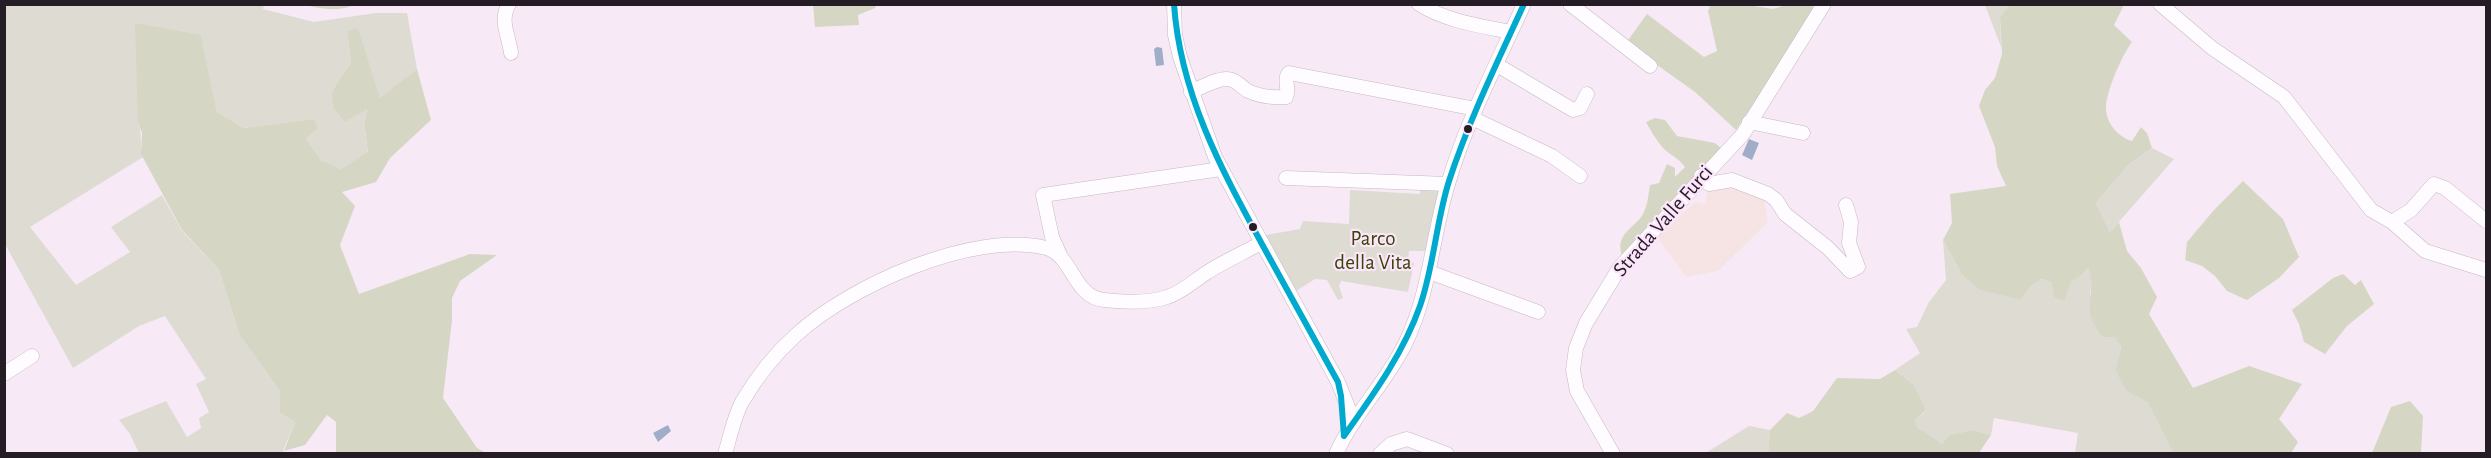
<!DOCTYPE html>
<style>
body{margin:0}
#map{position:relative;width:2491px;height:458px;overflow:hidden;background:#f7eaf6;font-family:"Alegreya Sans",sans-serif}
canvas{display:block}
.frame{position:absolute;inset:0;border:6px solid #251d25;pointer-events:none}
</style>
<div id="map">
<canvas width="2491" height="458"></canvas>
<div class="frame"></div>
</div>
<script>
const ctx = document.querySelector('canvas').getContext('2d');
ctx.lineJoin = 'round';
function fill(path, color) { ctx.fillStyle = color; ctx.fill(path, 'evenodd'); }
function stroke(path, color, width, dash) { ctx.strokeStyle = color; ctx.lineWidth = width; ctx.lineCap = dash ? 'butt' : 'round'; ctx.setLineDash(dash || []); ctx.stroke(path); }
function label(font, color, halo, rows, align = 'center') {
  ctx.font = font + ' "Alegreya Sans",sans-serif'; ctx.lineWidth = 4.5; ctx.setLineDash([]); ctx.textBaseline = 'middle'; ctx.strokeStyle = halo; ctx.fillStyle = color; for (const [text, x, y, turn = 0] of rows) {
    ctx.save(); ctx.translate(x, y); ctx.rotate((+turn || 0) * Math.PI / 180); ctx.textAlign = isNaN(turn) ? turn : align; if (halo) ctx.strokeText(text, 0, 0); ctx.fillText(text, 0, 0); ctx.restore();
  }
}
fill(new Path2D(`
 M1719,183l44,10 5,29 -50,49 -32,6 -29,-40 38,-35 10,2 4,-18z`), '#f6e3e3');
fill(new Path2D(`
 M4,5h260l-1,4 51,13 62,-9h31l10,56 -37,30 -22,-70 -11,2 4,31 -20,31 2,15 12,14 22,-14 -3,16 4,29 -27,16 -20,-9 -15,-22 8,-19 -70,9 -27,-16 -16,-77 -63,87c5,13 1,24 5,35l-113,70 46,58 54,-33 -19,-25 51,-32 20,36 37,39 21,66 40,55v22l15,9 -13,31h-143l-9,-19 -11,-14 47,-19 21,36 14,-9 -2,-10 10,-6 -13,-28 10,-5 -41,-63 -26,10 -66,42 -68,-124z
 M1985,5h27l-12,11 1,31z
 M2152,148l22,11 -64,73 -14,-29 33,-39z
 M1421,187h20l-14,64h-18l-1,10 6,2 -6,29 -67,-11 -2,5 4,12 -5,2 -11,-20 -12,-1 -19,12 -30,-56 34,-6 3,-8 46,3 1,-34 70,4z
 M1943,240l19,35 17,15 41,10 12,-15 8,-6c20,5 34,3 48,-11l4,9 -2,17 31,52 -2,10 22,43 7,4 25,50h-98l3,-20 -84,-15 -3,17 -18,-5 -24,5 -7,9 -15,-11 -9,-3 -3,-9 11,-10 -13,-27 -18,-14 25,-17 -14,-24 11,-2 12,-25 17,-22z
 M1749,426l21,4 -2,23 -64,1z`), '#dddbd2');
fill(new Path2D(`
 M1809,4l6,5 -79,121 -41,-38 -69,-49 21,-29 57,43 13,-6 -9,-40 2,-4 -3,-2h41l25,4 13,-4z
 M2012,4l112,1 -10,20 18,17c-10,13 -27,52 -26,67 1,16 13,28 26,32l9,-14 6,6 5,15 -23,16 -33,39 14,29 9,-10 8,29 14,17 16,29 -8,17 44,74 56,-22 53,18 -23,35 19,23 -7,11h-118l-25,-50 -22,-13 -10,-19 5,-25 -6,-9h-12c-4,-5 -8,-11 -11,-17 -6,-17 4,-36 -4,-52l-9,9 -8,4 -7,20 -10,-4 -2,-15 -11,-3 -9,6 -12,15 -41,-10 -17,-15 -19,-35 9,-17 -2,-29 56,-8 -9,-20 -2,-19 -16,-41 6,-16 10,-12 7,-24 -2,-38z
 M304,5l50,-1v1c-17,7 -31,4 -50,0z
 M813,5v-1l63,1 -1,3 -17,7 1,10 -44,2z
 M135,23l66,12 16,77 27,16 70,-9 4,9 -12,10 15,22 20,9 27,-17 -4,-28 3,-15 -22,13 -12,-14 -2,-15 20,-31 -4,-31 11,-3 22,70 37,-29 14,51 -41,38 -14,24 -34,10 13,14 -15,39 19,49 111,-40 27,1 -37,26 -8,17v22l-9,78 34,50 9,5h-150v-31l-9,-7 -22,30 -21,6 11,-29 -15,-9v-22l-40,-55 -21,-66 -37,-40 -41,-76 1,-21 -4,-11z
 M1655,118l10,2 12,16 38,7 6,5 -99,107c-8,-21 14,-28 21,-41 5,-9 5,-19 7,-29l9,-2 8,-19 8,4v9l10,-10c-6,-9 -15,-12 -22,-19 -7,-8 -12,-17 -17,-26z
 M2243,181l40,38 16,38 -20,21 -32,22 -20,-9 -12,-15 -13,-10 -17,-6 2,-18 27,-32z
 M2343,274l12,11 6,-5 13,24 -27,22 -22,28 -21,-12 -5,-18 -7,-14 41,-32z
 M1895,370l18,14 13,26 -11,11 3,8 9,4 15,11 7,-9 24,-5 18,5 -12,18h-211l2,-23 17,-17 12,5 14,-7 24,-33 43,1z
 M2410,401l13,15 -2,37h-49l19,-46z`), '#d5d7c4');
fill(new Path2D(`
 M1157,47l5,1 2,17 -8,1 -2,-17z
 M1749,139l10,4 -7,17 -10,-5z
 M668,425l3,6 -13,11 -5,-9z`), '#9fadc9');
const minor = new Path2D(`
 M509,4c-10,16 0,32 2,49
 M1174,4l1,31 5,22 35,100 123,225 16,40
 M1419,4c26,17 62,22 92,28
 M1570,4l80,62
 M2160,4l52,44 72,49 87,113 21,12 33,29 61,19
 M1497,65l76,45 7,-2 7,-14
 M1191,92c11,-5 24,-13 36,-13 9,0 14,8 21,12 11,5 26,7 38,6 4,-7 -3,-18 3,-24l187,36
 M1472,118l80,38 28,20
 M1749,122l54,11
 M1701,176l8,8 23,-4 36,14 8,6 9,14 43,34 22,23 8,-4 -9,-24 2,-21 -5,-17
 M1286,178l162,6
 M2392,222l19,-12 23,-26 11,4 41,33
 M1060,255l-8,-18 -9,-42 178,-26
 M1429,272l109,40
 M4,374l28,-18
 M725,454c5,-17 9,-37 17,-52 14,-24 34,-49 54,-67 53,-49 178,-105 250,-87 27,7 27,49 58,52 18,2 45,3 63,-3 14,-4 27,-16 39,-24 17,-11 37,-20 55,-30
 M1336,454c18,-41 51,-72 70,-112 24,-50 26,-105 42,-158 18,-62 49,-120 76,-180
 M1380,454l11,-10 16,-5 40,15
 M1613,454l-36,-63 -4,-21 3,-22 10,-25 34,-56 123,-133 81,-130`);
stroke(minor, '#c3b9c2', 15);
stroke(minor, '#fefcfe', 14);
stroke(new Path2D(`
 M1174,4c6,89 47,165 89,242 25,45 50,91 75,136l3,14 3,40
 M1344,436c29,-41 59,-82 76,-130 14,-40 16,-84 29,-125 20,-61 48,-118 75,-177`), '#00a9ce', 6);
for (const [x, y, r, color] of [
 [1468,129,5,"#251d25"],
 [1253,227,5,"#251d25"]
]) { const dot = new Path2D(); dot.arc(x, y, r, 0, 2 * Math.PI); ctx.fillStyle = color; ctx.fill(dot); stroke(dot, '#fce5fb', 2); }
label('21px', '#251d25', '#fce5fb', [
 ["Strada Valle Furci",1663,221,-49]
]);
label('21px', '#364500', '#fce5fb', [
 ["Parco",1373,239],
 ["della Vita",1373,263]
]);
</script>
